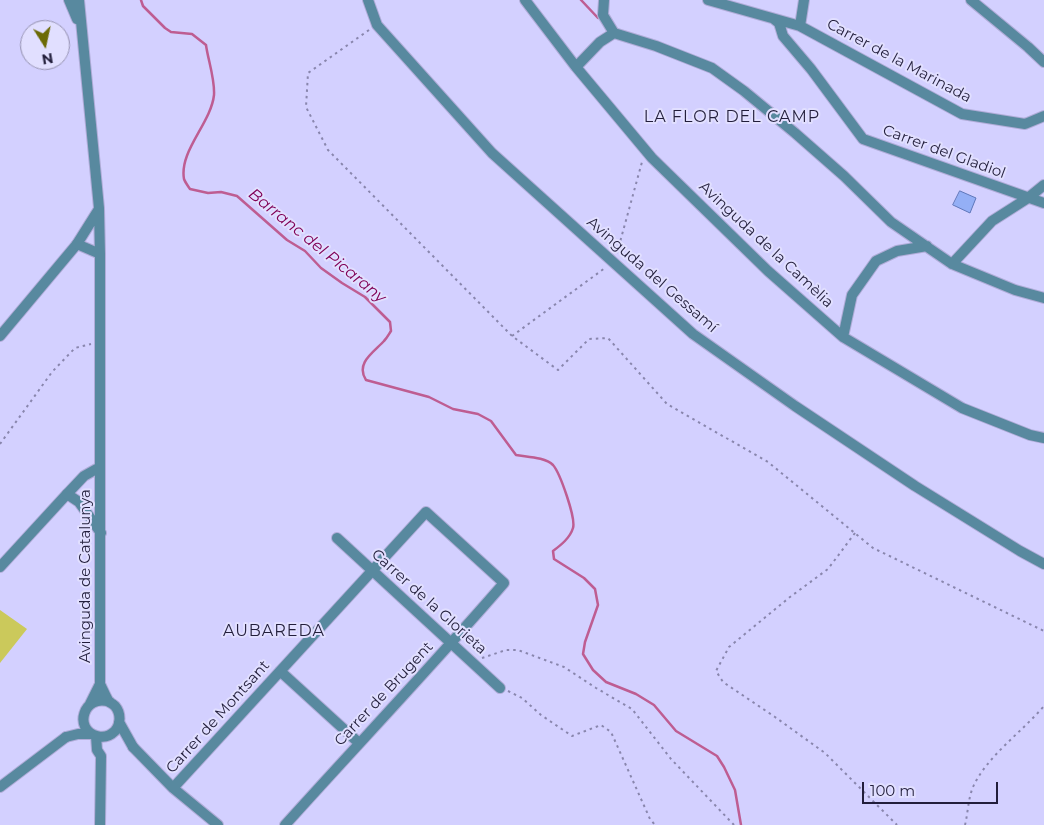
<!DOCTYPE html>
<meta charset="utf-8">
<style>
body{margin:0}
#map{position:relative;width:1044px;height:825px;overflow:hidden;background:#d3d0ff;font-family:Montserrat,sans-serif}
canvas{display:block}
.north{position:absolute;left:20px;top:20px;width:50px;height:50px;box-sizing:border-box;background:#e1dfff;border:1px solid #9592b1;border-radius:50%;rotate:170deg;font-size:14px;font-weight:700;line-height:20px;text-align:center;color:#221e3b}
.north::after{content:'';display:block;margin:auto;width:18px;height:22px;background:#6c6a06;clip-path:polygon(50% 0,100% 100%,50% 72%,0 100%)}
.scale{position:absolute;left:862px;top:782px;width:136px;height:22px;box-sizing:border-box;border:2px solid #221e3b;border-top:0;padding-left:6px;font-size:15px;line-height:18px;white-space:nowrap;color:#221e3b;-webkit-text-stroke:4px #e1dfff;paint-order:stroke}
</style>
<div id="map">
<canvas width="1044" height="825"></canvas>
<div class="north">N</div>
<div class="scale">100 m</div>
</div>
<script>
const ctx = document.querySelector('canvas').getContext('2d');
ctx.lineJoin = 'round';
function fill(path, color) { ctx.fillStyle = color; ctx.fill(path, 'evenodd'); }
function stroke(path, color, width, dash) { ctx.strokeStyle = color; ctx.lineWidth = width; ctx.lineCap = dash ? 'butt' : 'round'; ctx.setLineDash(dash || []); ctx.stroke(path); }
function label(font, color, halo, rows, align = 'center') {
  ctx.font = font + ' Montserrat,sans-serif'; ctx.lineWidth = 4; ctx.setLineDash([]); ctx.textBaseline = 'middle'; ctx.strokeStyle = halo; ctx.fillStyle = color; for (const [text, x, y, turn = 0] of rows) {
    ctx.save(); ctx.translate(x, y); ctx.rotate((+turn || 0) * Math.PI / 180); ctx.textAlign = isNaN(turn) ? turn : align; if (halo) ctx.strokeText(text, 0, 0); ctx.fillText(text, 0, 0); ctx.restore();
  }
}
fill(new Path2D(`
 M0,610l27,19 -27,34z`), '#cbc95b');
stroke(new Path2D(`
 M141,0l2,6 22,22 6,4 21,2 14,11c2,15 9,34 8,50 -3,28 -35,56 -30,84 1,3 4,7 6,10l18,4 13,-1 16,4 50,44 18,11 16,17 21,15 23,14 25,25 1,9c-2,3 -4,7 -7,10 -10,11 -29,22 -18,39l63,17 24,12 25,5 13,7 25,34c11,2 29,2 37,10 7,8 23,53 20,63 -3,10 -12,17 -20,23l1,8 30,19 11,11 3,16 -13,37 -2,12 10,16 13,12 30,12 18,11 22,26 41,25 7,11 11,23 6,35
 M581,0l17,18`), '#be5d92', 2.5);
const building = new Path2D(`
 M960,191l16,7 -6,15 -17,-8z`);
fill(building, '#94aff6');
stroke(building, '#5e76b9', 1);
const minor = new Path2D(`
 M368,0l9,25 115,128 201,181 102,72 120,80 105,65 24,13
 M525,0l51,67 76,91 116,113 75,66 119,71 68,27 14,3
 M604,0l-1,15 11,18
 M708,0l92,26 162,88 63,10 19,-8
 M971,0l57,47 16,15
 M774,19l5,4 4,13 28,33 52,70 181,64
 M800,26l4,-26
 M576,67l24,-25 14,-9 42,13 56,22 32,23 51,42 49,43 47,46 61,42 63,26 29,8
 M952,264l40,-43 36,-23 16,-13
 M0,336l77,-92
 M843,337l9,-42 24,-34 21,-10 30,-5
 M337,538l163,150
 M0,567l67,-73
 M280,671l79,72
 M133,747l40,41 45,37
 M0,787l66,-50
 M173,788l253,-276 78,71c-71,82 -146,161 -219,242`);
const tertiary = new Path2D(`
 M69,0l8,19
 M79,0l20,208 1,46v430l-10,20
 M99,209l-22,35 23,10
 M100,467l-16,9 -17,18 12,8 22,31
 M100,684c3,6 6,13 9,18 2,1 5,3 6,4 6,7 6,18 0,25 -5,5 -11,7 -18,5 -24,-6 -14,-43 13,-34
 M119,722l14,25
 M96,736l1,14 4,6 -1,69
 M66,737l12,-3h13`);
stroke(minor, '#b0acd8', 12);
stroke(tertiary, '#b0acd8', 12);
stroke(new Path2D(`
 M369,30l-61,43 -2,34 22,43 184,186 46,34 31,-31 19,-1 59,66 101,58 105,86 171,83
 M617,253l25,-91
 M512,336l93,-68
 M0,444l52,-72 23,-24 16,-4
 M855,533l-27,36 -38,28 -61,50 -13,24 7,11 52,35 50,36 72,72
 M482,658l24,-8h12l46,17 32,21 36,21 39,50 63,66
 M508,691l14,7 19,17 31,21 29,-11 10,7 39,87 5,6
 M965,825c3,-12 3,-26 8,-38 14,-31 49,-55 71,-81`), '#8986ad', 2, [2.5, 4]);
stroke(minor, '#58899f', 10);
stroke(tertiary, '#58899f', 10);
label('15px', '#221e3b', '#e1dfff', [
 ["Carrer de la Marinada",899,61,28],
 ["Carrer del Gladiol",944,152,20],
 ["Avinguda de la Camèlia",766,245,43],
 ["Avinguda del Gessamí",652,275,41],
 ["Avinguda de Catalunya",86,576,-90],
 ["Carrer de la Glorieta",429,602,42],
 ["Carrer de Brugent",384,694,-47],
 ["Carrer de Montsant",218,717,-48]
]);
ctx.letterSpacing = '1px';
label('16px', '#221e3b', '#e1dfff', [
 ["LA FLOR DEL CAMP",732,117],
 ["AUBAREDA",274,631]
]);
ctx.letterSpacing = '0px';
label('italic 16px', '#800056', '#e1dfff', [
 ["Barranc del Picarany",317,246,39]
]);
</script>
